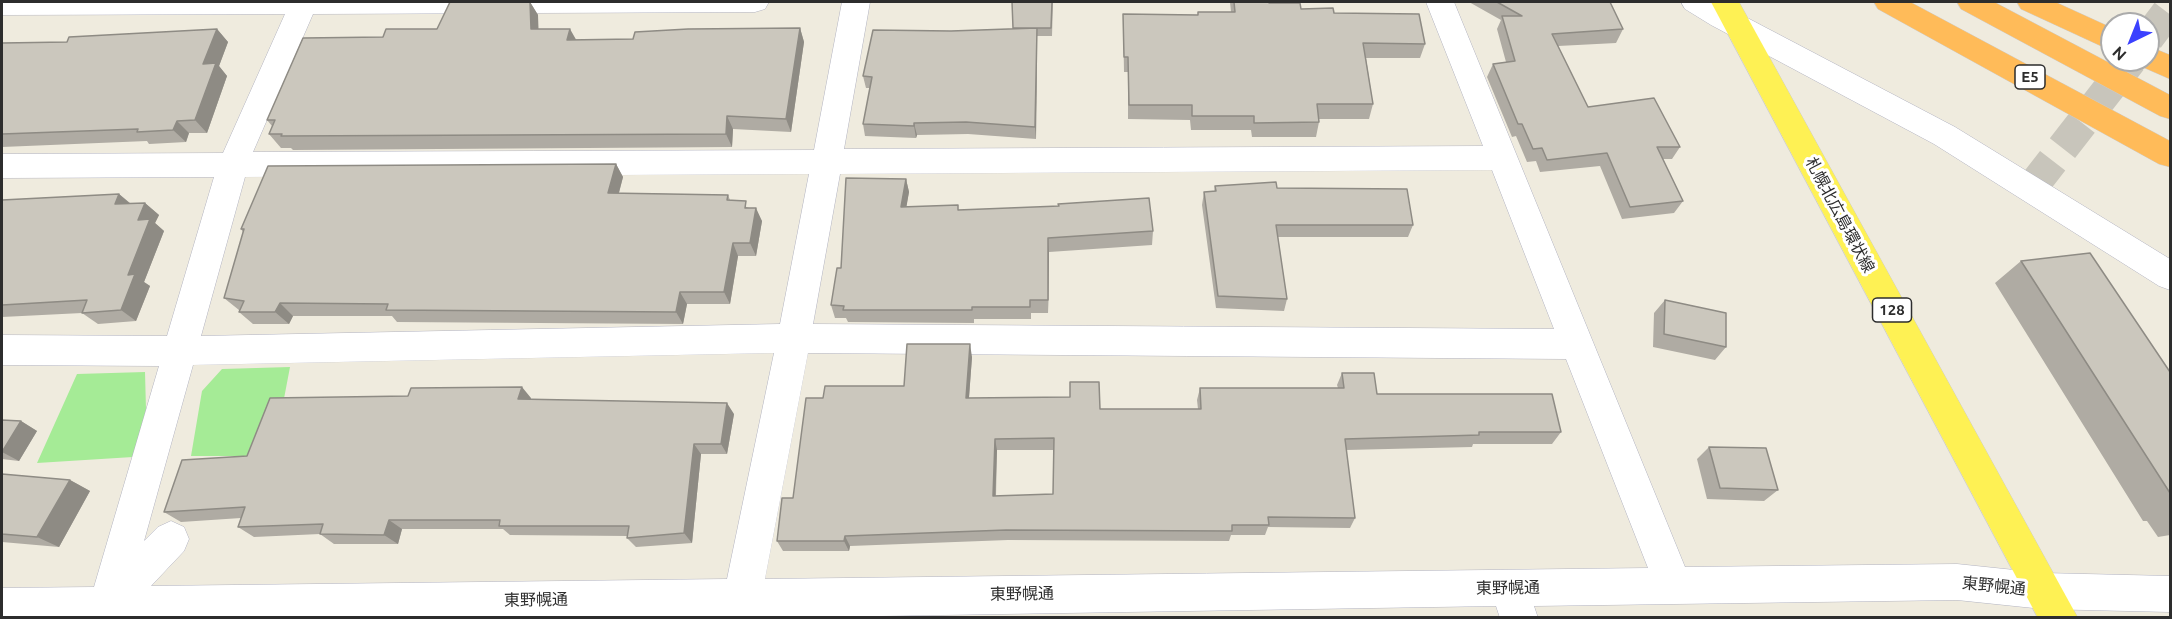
<!DOCTYPE html>
<meta charset="utf-8">
<style>
body{margin:0}
#map{position:relative;width:2172px;height:619px;overflow:hidden;background:#efebde;font-family:Ubuntu,sans-serif}
canvas{display:block}
.frame{position:absolute;inset:0;border:3px solid #2d2d2d;pointer-events:none}
.north{position:absolute;left:2100px;top:12px;width:60px;height:60px;box-sizing:border-box;background:#fff;border:2px solid #ababab;border-radius:50%;rotate:223deg;font-size:16px;font-weight:700;line-height:24px;text-align:center;color:#2d2d2d}
.north::after{content:'';display:block;margin:auto;width:21px;height:27px;background:#3b41ff;clip-path:polygon(50% 0,100% 100%,50% 72%,0 100%)}
</style>
<div id="map">
<canvas width="2172" height="619"></canvas>
<div class="frame"></div>
<div class="north">N</div>
</div>
<script>
const ctx = document.querySelector('canvas').getContext('2d');
ctx.lineJoin = 'round';
function fill(path, color) { ctx.fillStyle = color; ctx.fill(path, 'evenodd'); }
function stroke(path, color, width, dash) { ctx.strokeStyle = color; ctx.lineWidth = width; ctx.lineCap = dash ? 'butt' : 'round'; ctx.setLineDash(dash || []); ctx.stroke(path); }
function label(font, color, halo, rows, align = 'center') {
  ctx.font = font + ' Ubuntu,"Noto Sans JP",sans-serif'; ctx.lineWidth = 6; ctx.setLineDash([]); ctx.textBaseline = 'middle'; ctx.strokeStyle = halo; ctx.fillStyle = color; for (const [text, x, y, turn = 0] of rows) {
    ctx.save(); ctx.translate(x, y); ctx.rotate((+turn || 0) * Math.PI / 180); ctx.textAlign = isNaN(turn) ? turn : align; if (halo) ctx.strokeText(text, 0, 0); ctx.fillText(text, 0, 0); ctx.restore();
  }
}
fill(new Path2D(`
 M290,367l-8,42 -29,47h-62l11,-65 20,-22z
 M145,372l1,38 -13,47 -96,6 40,-89z`), '#a5eb96');
stroke(new Path2D(`
 M2148,38l22,-29
 M2033,186l98,-126`), '#c8c5bb', 32, [32, 16]);
const street = new Path2D(`
 M2,2h767l-4,7 -10,3 -442,2 -60,138 561,-2 28,-148h28l-26,147 639,-3 -57,-144h28l231,565 272,-3 86,9 127,3v36l-127,-3 -86,-9 -423,6 4,12h-38l-4,-12 -739,12h-755v-30l92,-1 65,-221 -157,-1v-30l165,1 47,-159 -212,1v-24l221,-1 62,-139 -283,1zM1492,170l62,159 -741,-5 27,-150zM809,174l-29,150 -579,12 44,-159zM774,353l-47,226 -576,7 33,-35 5,-12 -5,-12 -13,-6 -13,6 -14,14 49,-176zM808,353l758,6 82,209 -883,11z
 M1681,2h36l238,125 215,132v31l-11,-4 -225,-142 -223,-119 -26,-16z`);
const primary = new Path2D(`
 M1711,2h28l339,616h-40z`);
const highway = new Path2D(`
 M1874,2h36l260,139v26l-11,-3 -281,-155z
 M1957,2h37l176,93v24l-10,-3 -199,-107z
 M2017,2h38l57,26v23l-91,-42z
 M2148,46l22,9v24l-32,-14 -3,-5h13z`);
stroke(street, '#b2b3c1', 1);
stroke(primary, '#cdcdcd', 1);
stroke(highway, '#cdcdcd', 1);
fill(street, '#fff');
fill(primary, '#fef154');
fill(highway, '#ffbb59');
fill(new Path2D(`
 M530,2l8,13v14l38,11 57,-1 167,-11 4,14 -13,90 -58,-3 -1,18 -439,3 -2,-2h-10l-12,-14 3,-8 -5,-6 116,-83 54,-8z
 M1012,2h41l-1,34h-15l-1,103 -68,-5 -51,1 -1,3 -51,-2 -2,-12 7,-36h-4l-3,-12 88,-45 62,-2z
 M1230,2h39v1l32,6 33,4 91,31 -5,14h-54l7,46 -4,15h-50v3l-3,15h-64l-1,-7h-60l-1,-10 -62,-1v-47h-4l-1,-58 75,1 33,-3z
 M1469,2h141l13,27 -7,14 -58,3 30,61 92,40 -8,12h-9l20,42 -9,12 -52,6 -22,-53 -60,6 -4,-11 -9,1 -11,-26 -4,1 -25,-60 6,-13 13,-2 -9,-33 4,-9z
 M217,29l11,13 -9,24 8,10 -20,57h-18l-3,9 -37,2 -2,-3 -145,6v-104l65,-1z
 M616,164l7,13 -4,16 109,2 2,5 19,8 13,13 -6,35h-18l-8,48h-43l-4,20 -286,-2 -5,-6h-99l-4,8h-36l-14,-12v-2l-15,-12 19,-66 -2,-3z
 M906,179l3,13 -3,15 53,3 194,21 -1,14 -103,7 -1,61h-17v6h-57v4l-126,-1 -2,-4h-11l-4,-13 10,-37z
 M1215,186l62,2 136,37 -5,12h-130l9,62 -3,12 -68,-3 -14,-103 2,-13h10z
 M119,194l11,9h15l14,12 -4,8 9,8 -20,51 6,4 -14,35 -38,3 -16,-11 -80,4v-117z
 M2021,261l149,111v163l-12,2 -11,-16h-4l-148,-238z
 M1665,300l61,47 -11,13 -62,-13 1,-34z
 M972,357l-3,41 131,11h98l-1,-9 3,-12h138l-1,-3 5,-12 35,21 184,38 -9,12h-79l-1,3 -126,3 9,68 -5,10 -82,-1 -3,8h-34l-2,6 -221,-1 -158,6 -1,5h-66l-6,-10 16,-43 30,-100 81,-12zM997,450h56v44l-57,2z
 M531,398v1l203,15 -7,40h-26l-9,89 -56,4 -9,-9 1,-2 -118,-1 -7,-6h-101l-4,15h-64l-14,-10 -66,3 -16,-10 3,-9 -60,4 -17,-10 83,-56z
 M2,420l19,1 16,10 -18,30 -17,-2z
 M1709,447l69,43 -14,11 -57,-2 -10,-40z
 M2,474l68,6 20,11 -31,56 -57,-5z`), '#afaba3');
fill(new Path2D(`
 M530,2l8,13 1,28 -8,-14z
 M800,28l4,14 -13,90 -5,-13z
 M1037,28v13l-1,98 -1,-12z
 M217,29l11,13 -9,24 8,10 -20,57 -12,-13 8,-56z
 M570,29l8,14 -11,-3z
 M727,116l6,13 -1,18 -6,-13z
 M177,121l12,12 -3,9 -13,-12z
 M914,123l3,12 -1,3 -2,-12z
 M616,164l7,13 -8,30 -7,-14z
 M906,179l3,13 -5,29 -3,-14z
 M119,194l14,12 -18,-2z
 M145,203l14,12 -4,8 9,8 -20,51 6,4 -14,35 -15,-11 17,-90z
 M756,208l6,13 -6,35 -6,-13z
 M1048,238l1,14 -1,61z
 M733,243l5,13 -8,48 -6,-12z
 M680,292l7,12 -4,20 -7,-12z
 M280,303l13,13 -4,8 -14,-12z
 M970,344l2,13 -4,53 -2,-12z
 M522,387l9,11 -3,12 -10,-11z
 M727,403l7,11 -7,40 -6,-10z
 M21,421l16,10 -18,30 -17,-9z
 M995,439l2,11 -2,56 -2,-10z
 M694,444l7,10 -9,89 -8,-10z
 M70,480l20,11 -31,56 -22,-10z
 M389,520l13,9 -4,15 -14,-9z
 M845,536l5,10 -1,5 -5,-10z`), '#8e8b84');
const building = new Path2D(`
 M450,2h80l1,27h39l-3,11 66,-1 2,-7 53,-3 112,-1 -14,91 -59,-3 -1,18 -445,2 1,-2h-13l6,-14h-8l36,-82 80,-1 3,-8h51z
 M1012,2h40l-1,26h-38z
 M1234,2h35v1h31l1,6 32,-1 1,5 85,1 6,30 -62,-1 10,61h-56l2,18 -65,1v-7h-62v-11h-63l-1,-48h-4l-1,-43 75,1v-3h37z
 M1497,2h113l13,27 -71,5 36,73 66,-9 26,49h-23l26,54 -53,6 -23,-54 -60,7 -5,-12 -9,1 -11,-25h-4l-25,-60 22,-3 -13,-45h20z
 M1037,28l-2,99 -69,-5 -52,1v3l-51,-2 9,-47 -9,-1 10,-46 78,1z
 M217,29l-14,35 13,-1 -21,57 -18,1 -4,9 -36,2 1,-3 -136,5v-91l65,-1 2,-5z
 M616,164l-8,29 120,2 -1,5 19,1 -1,7h11l-6,35h-17l-9,49h-44l-4,20 -290,-2 2,-6 -108,-1 -5,9h-36l5,-11 -20,-3 20,-69h-3l27,-63z
 M846,178l60,1 -5,28 57,-2v5l101,-4 -1,-2 91,-6 4,33 -105,7v62h-18v7h-58v3h-129l1,-4 -13,-1 6,-37h4z
 M1276,182l1,6 130,1 6,36h-137l11,74 -69,-3 -14,-104 12,-1 -1,-5z
 M119,194l-4,10 30,-1 -7,17 12,-1 -22,56 7,-1 -14,36 -39,3 5,-13 -85,5v-105z
 M2090,253l80,119v121l-149,-232z
 M1665,300l61,13v34l-62,-13z
 M907,344h63l-4,54 104,-1v-15h29l1,27h101l-1,-21h144l-2,-15h32l3,21h175l9,38h-82v3l-134,4 10,79 -87,-1 1,8h-37v6l-226,-1 -161,6 -1,5h-67l5,-43h11l13,-100h17l2,-12h79zM1054,438l-1,56 -60,2 2,-57z
 M522,387l-4,12 209,4 -6,41h-27l-10,89 -57,5 2,-12h-130l1,-6h-111l-5,15 -64,-1 3,-10 -85,3 7,-20 -81,5 18,-52 65,-4 23,-58 138,-2 3,-8z
 M2,420l19,1 -19,31z
 M1709,447l57,1 12,42 -58,-2z
 M2,474l68,6 -33,57 -35,-3z`);
fill(building, '#cbc7bd');
stroke(building, '#8e8b84', 1.5);
for (const [x, y, w] of [
 [2030,77,30],
 [1892,310,39]
]) { const box = new Path2D(); box.roundRect(x - w / 2, y - 12, w, 24, 4.5); ctx.fillStyle = '#fff'; ctx.fill(box); stroke(box, '#2d2d2d', 1.5); }
label('bold 15px', '#2d2d2d', null, [
 ["E5",2030,77],
 ["128",1892,310]
]);
label('16px', '#2d2d2d', '#fff', [
 ["札幌北広島環状線",1840,215,62],
 ["東野幌通",1994,586,6],
 ["東野幌通",1508,588,-1],
 ["東野幌通",1022,594,-1],
 ["東野幌通",536,600,-1]
]);
</script>
